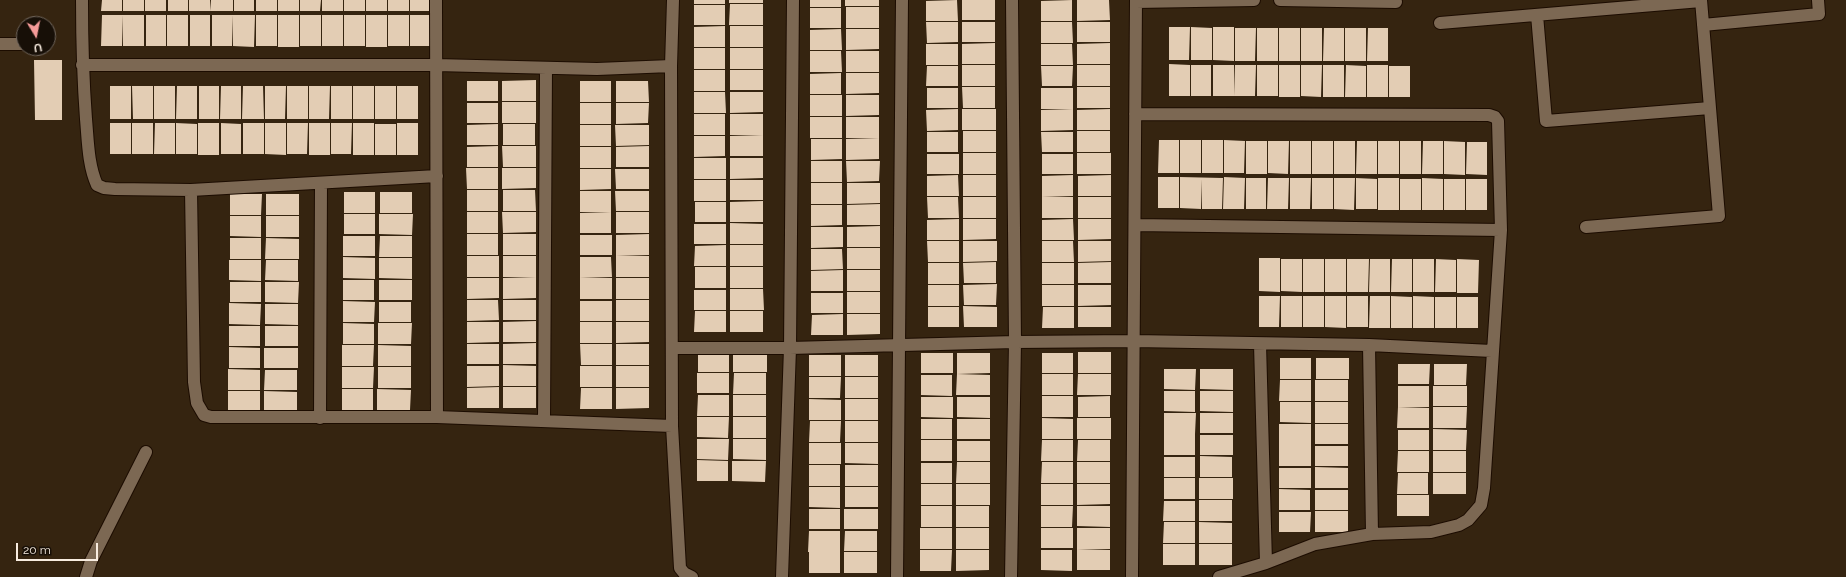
<!DOCTYPE html>
<style>
body{margin:0}
#map{position:relative;width:1846px;height:577px;overflow:hidden;background:#352410;font-family:Raleway,sans-serif}
canvas{display:block}
.north{position:absolute;left:16px;top:16px;width:40px;height:40px;box-sizing:border-box;background:#170f07;border:1px solid #71675e;border-radius:50%;rotate:170deg;font-size:11px;font-weight:700;line-height:16px;text-align:center;color:#f8ece0}
.north::after{content:'';display:block;margin:auto;width:14px;height:18px;background:#f59b99;clip-path:polygon(50% 0,100% 100%,50% 72%,0 100%)}
.scale{position:absolute;left:16px;top:543px;width:82px;height:18px;box-sizing:border-box;border:2px solid #f8ece0;border-top:0;padding-left:5px;font-size:12px;line-height:14px;white-space:nowrap;color:#f8ece0;-webkit-text-stroke:3px #170f07;paint-order:stroke}
</style>
<div id="map">
<canvas width="1846" height="577"></canvas>
<div class="north">U</div>
<div class="scale">20 m</div>
</div>
<script>
const ctx = document.querySelector('canvas').getContext('2d');
ctx.lineJoin = 'round';
function fill(path, color) { ctx.fillStyle = color; ctx.fill(path, 'evenodd'); }
function stroke(path, color, width, dash) { ctx.strokeStyle = color; ctx.lineWidth = width; ctx.lineCap = dash ? 'butt' : 'round'; ctx.setLineDash(dash || []); ctx.stroke(path); }
fill(new Path2D(`
 M102,0h20v11h-21z
 M123,0h21v11h-21z
 M145,0h21v11h-21z
 M168,0h20v11h-20z
 M189,0h21l1,11h-22z
 M211,0h22v11h-22z
 M234,0h20v11h-20z
 M256,0h21v11h-21z
 M278,0h21v11h-21z
 M300,0h21l-1,11h-20z
 M322,0h21v11h-21z
 M344,0h21v11h-21z
 M366,0h21v11h-21z
 M388,0h21v11h-21z
 M410,0h21v11h-21z
 M694,0h31v4h-31z
 M729,0h34v3h-34z
 M810,0h31v7h-31z
 M845,0h34v6h-34z
 M957,0l1,21h-32v-20z
 M962,0h33v20h-33z
 M1072,0v21h-31v-20z
 M1077,0h32l1,20 -33,1z
 M730,4h33v21h-34z
 M694,5h31v20h-31z
 M846,7h33v21h-33z
 M810,8h31v20h-31z
 M102,15h21l-1,31h-21z
 M123,15h21v31h-21z
 M146,15h20v31h-20z
 M167,15h21v31h-21z
 M190,15h20v31h-20z
 M212,15h21l-1,31h-20z
 M233,15h22l-1,32 -21,-1z
 M256,15h21v31h-21z
 M278,15h21v32h-21z
 M300,15h21v31h-21z
 M322,15h21v31h-21z
 M344,15h21v31h-21z
 M366,15h21v32h-21z
 M388,15h21v31h-21z
 M410,15h21v31h-21z
 M926,22h32v20l-31,1z
 M962,22h33v20h-33z
 M1041,22h31l1,21h-32z
 M1077,22h33v20h-33z
 M725,26v21h-31v-20z
 M730,26h33v21h-33z
 M1169,27h21l-1,33h-20z
 M1191,27l21,1v32h-21z
 M1213,27h21v34l-21,-1z
 M1235,28h21l-1,33h-20z
 M1257,28h21v33h-21z
 M1279,28h21v33h-21z
 M1301,28h21v33h-21z
 M1324,28h20v33h-21z
 M1345,28h21v33h-21z
 M1368,28h20v33h-21z
 M841,29l1,21h-32v-20z
 M846,29h33v20l-33,1z
 M995,43v21h-33v-20z
 M1110,43v21h-33v-20z
 M926,44h32v21h-32z
 M1041,44h31l1,21h-32z
 M694,48h31v21h-31z
 M730,48h33v21h-33z
 M810,51h31l1,21h-32z
 M846,51h33v21h-33z
 M34,60h28v60h-27z
 M1169,64l21,1v31h-21z
 M962,65h33v21h-33z
 M1077,65h33v21h-33z
 M1191,65h20v31h-20z
 M1213,65h21v31h-21z
 M1235,65h21l-1,31h-21z
 M1257,65h21v31h-21z
 M1279,65h21v32h-21z
 M1301,65h21l-1,32 -20,-1z
 M1323,65h21v32h-21z
 M1346,65l20,1v31h-21z
 M1367,65h21v32h-21z
 M927,66h31v20h-32z
 M1041,66h32l-1,20h-30z
 M1389,66h21v31h-21z
 M694,70h31v21h-31z
 M730,70h33v20h-33z
 M841,73v21h-31v-20z
 M846,73h33v20l-33,1z
 M536,80v21h-34v-20z
 M467,81h31v20h-31z
 M580,81h31v21h-31z
 M616,81h32l1,21h-33z
 M110,86h21v33h-21z
 M132,86h21v33h-20z
 M154,86h21v33h-21z
 M177,86h20v33h-21z
 M199,86h20v33h-20z
 M221,86h20v33h-21z
 M243,86h20l1,33h-22z
 M265,86h21l-1,33h-20z
 M287,86h21v33h-21z
 M309,86h21l-1,33h-20z
 M331,86h21v33h-21z
 M353,86h21v33h-21z
 M375,86h21v33h-21z
 M397,86h21v33h-21z
 M962,87h33v21h-32z
 M1077,87h33v21h-33z
 M927,88h31v20h-31z
 M1041,88h32v21h-32z
 M694,92h31l1,21h-32z
 M730,92h33v20l-33,1z
 M810,95h32v21h-32z
 M846,95h33v20l-33,1z
 M502,102h34v21h-34z
 M467,103h31v20h-31z
 M580,103h31v21h-31z
 M616,103h33l-1,20 -32,1z
 M958,109v21l-31,1 -1,-21z
 M962,109h34v21h-34z
 M1073,109v21l-32,1v-21z
 M1110,109v21h-33v-20z
 M694,114h31v21h-31z
 M730,114h33v21h-33z
 M810,117h32v21h-32z
 M846,117h33v21h-33z
 M110,123h21v31h-21z
 M132,123h21v31h-21z
 M155,123h20v31h-21z
 M176,123l21,1v30h-21z
 M198,123h21v32h-21z
 M221,123l20,1v30h-20z
 M243,123h21v31h-21z
 M265,123h21v32l-21,-1z
 M287,123h21l-1,31h-20z
 M309,123h21v32h-21z
 M331,123h21l-1,31h-20z
 M353,123h21v32h-21z
 M397,123h21v32h-21z
 M375,124h21v31h-21z
 M498,124v21h-31v-20z
 M503,124h32v21h-32z
 M580,125h31v21h-31z
 M615,125h34v20l-33,1z
 M963,131h33v21h-33z
 M1077,131h33v21h-33z
 M927,132h31v20h-31z
 M1041,132h32v20h-31z
 M763,135v21h-33v-20z
 M694,136h31v20l-31,1z
 M879,138v21l-33,1v-21z
 M811,139h31v20l-31,1z
 M1159,140h20v33h-21z
 M1180,140h21v33h-21z
 M1202,140h21v33h-21z
 M1224,140l21,1 -1,32h-20z
 M1246,141h21v33h-21z
 M1268,141h21l-1,33 -20,-1z
 M1290,141h21v33h-21z
 M1312,141h21v33h-21z
 M1334,141h21v33h-21z
 M1357,141h20v33h-21z
 M1378,141h21v33h-21z
 M1400,141h21v33h-21z
 M1423,141h20v33h-21z
 M1444,141l21,1v33l-21,-1z
 M1467,142h20v33l-21,-1z
 M498,146v21h-31v-20z
 M502,146h34v21h-33z
 M649,146v21h-33v-20z
 M580,147h31v21h-31z
 M963,153h33v21h-33z
 M1077,153h34v21h-34z
 M927,154h32v20h-32z
 M1042,154h31v20h-31z
 M694,158h32v21h-32z
 M730,158h33v20l-33,1z
 M811,161h31v21h-31z
 M846,161h34l-1,20 -32,1z
 M466,168h32v21h-31z
 M502,168h34v20l-34,1z
 M580,169h31v20l-31,1z
 M615,169h34v20h-33z
 M958,175l1,21h-32v-20z
 M963,175h33v21h-33z
 M1073,175v21l-31,1v-21z
 M1111,175v21h-33v-20z
 M1158,177h21v31h-21z
 M1180,177l43,1 -1,31h-20l-1,-30v30l-21,-1z
 M1224,177l21,1 -1,31h-21z
 M1246,178h20v31h-20z
 M1268,178h21l-1,31h-21z
 M1290,178h21l-1,31h-20z
 M1312,178h21v31h-21z
 M1334,178h21l-1,32 -20,-1z
 M1356,178l21,1v30h-21z
 M1378,178h21v32h-21z
 M1422,178l21,1v31h-21z
 M1400,179h21v31h-21z
 M1444,179h21v31h-21z
 M1466,179h21v31h-21z
 M694,180h32v21h-32z
 M730,180h33v20h-33z
 M811,183h31v21h-31z
 M847,183h33v20l-33,1z
 M467,190h31v21h-31z
 M503,190h32l1,21h-33z
 M580,191h31v21h-31z
 M615,191h34v20h-33z
 M344,192h31v21h-31z
 M380,192h32v21h-32z
 M230,194h32l-1,21h-31z
 M266,194h33v21h-33z
 M927,197h31l1,21h-31z
 M963,197h33v21h-33z
 M1042,197h31v21h-31z
 M1078,197h33v21h-33z
 M763,201v21h-33v-20z
 M695,202h31v20h-31z
 M880,204v21h-33v-20z
 M811,205h31v20l-31,1z
 M467,212h31v21h-31z
 M502,212h34v20l-33,1z
 M611,212v21h-31v-20z
 M616,212h33v21h-33z
 M344,214h31v20h-31z
 M379,214h34l-1,21 -33,-1z
 M230,216h31v21l-31,-1z
 M266,216h33v21h-33z
 M959,219v21h-32v-20z
 M963,219h33v20l-33,1z
 M1073,219l1,21h-32v-20z
 M1078,219h33v20l-33,1z
 M730,223l33,1v20h-33z
 M694,224h32v20h-32z
 M880,226v21h-33v-20z
 M811,227h32v20l-32,1z
 M467,234h31v21h-31z
 M503,234h33v21h-33z
 M649,234v21l-33,1v-21z
 M580,235h32v20h-32z
 M343,236h32v20h-32z
 M380,236h32v21h-33z
 M230,238h31v21h-31z
 M266,238l33,1v20h-34z
 M927,241h32v21h-31z
 M963,241h34v20l-34,1z
 M1042,241h31l1,21h-32z
 M1078,241h33v20l-33,1z
 M726,245v21h-32l1,-20z
 M730,245h33v21h-33z
 M847,248h33v21h-33z
 M811,249h31l1,20 -32,1z
 M467,256h32v21h-32z
 M503,256h33v21h-33z
 M616,256h33v21h-33z
 M343,257l32,1v21l-32,-1z
 M580,257h31l1,20 -32,1z
 M379,258h33v21l-33,-1z
 M1259,258h21v34l-21,-1z
 M1281,259h21v33l-21,-1z
 M1303,259h21v33h-21z
 M1325,259h21v33h-21z
 M1347,259h22l-1,33h-21z
 M1370,259h20v33h-21z
 M1392,259h20v33h-21z
 M1413,259h21v33h-21z
 M1436,259l20,1v32h-21z
 M1457,259l22,1 -1,33h-21z
 M229,260h32v21l-32,-1z
 M266,260h32v21l-33,-1z
 M996,262v21h-32l-1,-20z
 M1111,262v21h-33v-20z
 M928,263h31v21h-31z
 M1042,263h32v21h-32z
 M695,267h31v21h-31z
 M730,267h33v21h-33z
 M843,270v21h-32v-20z
 M847,270h33v21h-33z
 M536,277v21l-33,1v-21z
 M467,278h32v20l-32,1z
 M580,278h32v21h-32z
 M616,278h33v21h-33z
 M343,280h31v20h-31z
 M379,280h33v20h-33z
 M230,282h31v20h-31z
 M265,282h34l-1,21 -33,-1z
 M997,284l-1,21h-32l-1,-20z
 M928,285h31v21h-31z
 M1042,285h32v21h-32z
 M1078,285h33v20l-33,1z
 M730,289h33l1,21h-34z
 M694,290h32v20h-32z
 M847,292h33v21h-33z
 M811,293h32v20h-32z
 M1259,296h21l-1,31h-20z
 M1281,296h21v31h-21z
 M1303,296h21v31h-21z
 M1325,296h21v32l-21,-1z
 M1347,296h21v31h-21z
 M1370,296h20v32h-21z
 M1391,296l21,1v31h-21z
 M1413,296l21,1v31h-21z
 M1435,297h21v31h-21z
 M1457,297h21v31h-21z
 M467,300h31l1,20 -32,1z
 M503,300h33v20h-33z
 M616,300h33v21h-33z
 M343,301l32,1 -1,20h-31z
 M580,301h32v20h-32z
 M379,302h32v20h-32z
 M229,303l32,1 -1,21 -31,-1z
 M265,304h33v21l-33,-1z
 M963,306l34,1v20h-33z
 M928,307h31v20h-31z
 M1043,307h31v21h-32z
 M1078,307h33v20h-33z
 M695,311h31v21h-32z
 M730,311h33v21h-33z
 M843,314v21h-32l1,-20z
 M847,314h33v20l-33,1z
 M536,321v21h-33v-20z
 M467,322h32v20l-32,1z
 M580,322h32v21h-32z
 M616,322h33v20l-33,1z
 M343,323l31,1v20h-31z
 M378,323h34l-1,21h-33z
 M229,326h31v20h-31z
 M265,326h33v20h-33z
 M536,343v21h-33v-20z
 M467,344h32v20h-32z
 M580,344h32v21h-31z
 M616,344h33v21h-33z
 M342,345h32l-1,21h-31z
 M378,345l33,1v20h-33z
 M229,347l31,1v20h-31z
 M264,348h34v20h-34z
 M698,351h31v21h-31z
 M733,351h34v21h-34z
 M1078,352h33v21h-33z
 M921,353h32v20h-32z
 M957,353h33v20l-33,1z
 M1042,353h31v20h-31z
 M809,355h32v21h-32z
 M845,355h33v21h-33z
 M1280,358h31v21h-31z
 M1316,358h33v21h-33z
 M1398,364h32l-1,20h-31z
 M1434,364h33l-1,21h-32z
 M503,365l33,1v20h-33z
 M467,366h32v20l-32,1z
 M580,366h32v21h-32z
 M616,366h33v21h-33z
 M342,367h32l-1,21h-31z
 M378,367h33v21h-33z
 M228,369l32,1v20h-32z
 M1164,369h32l-1,21 -31,-1z
 M1200,369h33v21l-33,-1z
 M265,370h32v20h-33z
 M697,373h32v20h-32z
 M734,373h32v21h-33z
 M957,374l33,1v20h-34z
 M1042,374h31v21h-31z
 M1078,374h33v21h-34z
 M921,375h31v21l-31,-1z
 M809,377h32l-1,21h-31z
 M845,377h33v21h-33z
 M1280,380h31v21h-32z
 M1315,380h33v21h-33z
 M1398,386h31v21h-31z
 M1433,386h34v20h-34z
 M499,387v21h-32v-20z
 M503,387h33v21h-33z
 M581,388h31v21h-32z
 M616,388h33v20l-33,1z
 M342,389h31v21h-31z
 M377,389l34,1 -1,20h-33z
 M228,391h32v21h-32z
 M264,391l33,1v20h-33z
 M1164,391h31v21l-31,-1z
 M1200,391h33v21l-33,-1z
 M698,395h31v21h-32z
 M733,395h33v21h-33z
 M1042,396h31v21h-31z
 M1110,396v21h-32v-20z
 M921,397h32v21l-32,-1z
 M957,397h33v21l-33,-1z
 M809,399l32,1v20h-32z
 M845,399h33v21h-33z
 M1280,402h31v21l-31,-1z
 M1315,402h33v21h-33z
 M1398,407l31,1v20h-32z
 M1433,407h34l-1,21h-33z
 M1164,413h32l-1,21h-31z
 M1200,413h33v20h-33z
 M697,417h32l-1,21 -31,-1z
 M733,417h33v21h-33z
 M1042,418l31,1v20h-31z
 M1077,418h34v21h-34z
 M921,419h31v20h-31z
 M957,419h33v20h-33z
 M810,421h31l-1,21h-31z
 M845,421h33v21h-33z
 M1279,424h32v21h-32z
 M1315,424h33v20h-33z
 M1433,429l34,1 -1,20h-33z
 M1398,430h31v20h-31z
 M1164,434h31v21h-31z
 M1200,435h33v20h-33z
 M697,439h32l-1,21 -31,-1z
 M733,439h33v21l-33,-1z
 M921,440h31v21h-31z
 M1042,440h31v21h-32z
 M1078,440h32v21h-33z
 M957,441h33v20h-33z
 M809,443h32v21h-32z
 M845,443h33v21l-33,-1z
 M1279,445h32v21h-32z
 M1315,446h33v20h-33z
 M1398,451h31v21h-32z
 M1433,451h33v21h-33z
 M1200,456l32,1v20h-32z
 M1164,457h31v20h-31z
 M697,460l31,1v20h-31z
 M732,461h34l-1,21 -33,-1z
 M957,462h33v21h-34z
 M1042,462h31v21h-32z
 M1077,462h33v21h-33z
 M921,463h31v20h-31z
 M809,465h31v21h-31z
 M845,465h33v21h-33z
 M1315,467l33,1v20h-33z
 M1279,468h32v20h-32z
 M1398,473h30v21h-31z
 M1433,473h33v21h-33z
 M1164,478h31v21h-31z
 M1199,478h34v21h-34z
 M921,484h31v21h-31z
 M956,484h34v21h-34z
 M1041,484h32v21h-32z
 M1077,484h33v20l-33,1z
 M809,487h31v21l-31,-1z
 M845,487h33v20h-33z
 M1279,489l31,1v20h-31z
 M1315,490h33v20h-33z
 M1397,495h32v21h-32z
 M1199,500h33v21h-33z
 M1164,501h31v20h-32z
 M921,506h31v21h-31z
 M956,506h33v21h-33z
 M1041,506h32l-1,21h-31z
 M1077,506h33v21l-33,-1z
 M809,509h31v20h-31z
 M844,509h34v20h-34z
 M1315,511h33v21h-33z
 M1279,512h32l-1,20h-31z
 M1164,522h31v21h-32z
 M1199,522l33,1v20h-33z
 M920,528h32v21h-32z
 M956,528h33v21h-33z
 M1041,528h32v20h-32z
 M1077,528h33v21h-33z
 M809,531h31v21h-32z
 M845,531h32v20h-33z
 M1163,544h32v21h-32z
 M1199,544h33v21h-33z
 M1077,549l33,1v20h-33z
 M920,550h32l-1,21h-31z
 M956,550h33v20l-33,1z
 M1041,550h31v21l-31,-1z
 M809,552h31v21h-31z
 M844,552h33v21h-33z`), '#e3cdb4');
const minor = new Path2D(`
 M82,0c0,40 1,79 4,119 2,22 2,46 11,66l7,3 11,1 76,1 246,-14
 M436,0l1,417
 M1280,0l116,2
 M1136,2l118,-2
 M1537,15l9,106 164,-13
 M1440,23l261,-22
 M1703,25l116,-11 -1,-14
 M0,44h24
 M82,65h354l161,4 74,-3 1,360 8,142 4,5 8,4
 M671,66l2,-66
 M1135,114l354,1 6,2 3,4 3,109 -17,258 -3,17 -13,15 -9,5 -28,7 -59,2 -57,10 -49,19 -47,14
 M191,190l3,192 3,21 7,12 7,2h226l235,9
 M1135,225l366,5
 M1586,227l133,-11 -18,-216
 M1260,344l6,219
 M1369,345l3,189
 M673,348h117l225,-6 119,-1 235,4 123,6
 M320,418l1,-235
 M544,421l2,-353
 M86,577l5,-16 55,-109
 M782,577l8,-229 3,-348
 M897,577l5,-577
 M1011,577l4,-235 -3,-342
 M1132,577l4,-577`);
stroke(minor, '#1c0c00', 14);
stroke(minor, '#7c6853', 12);
</script>
